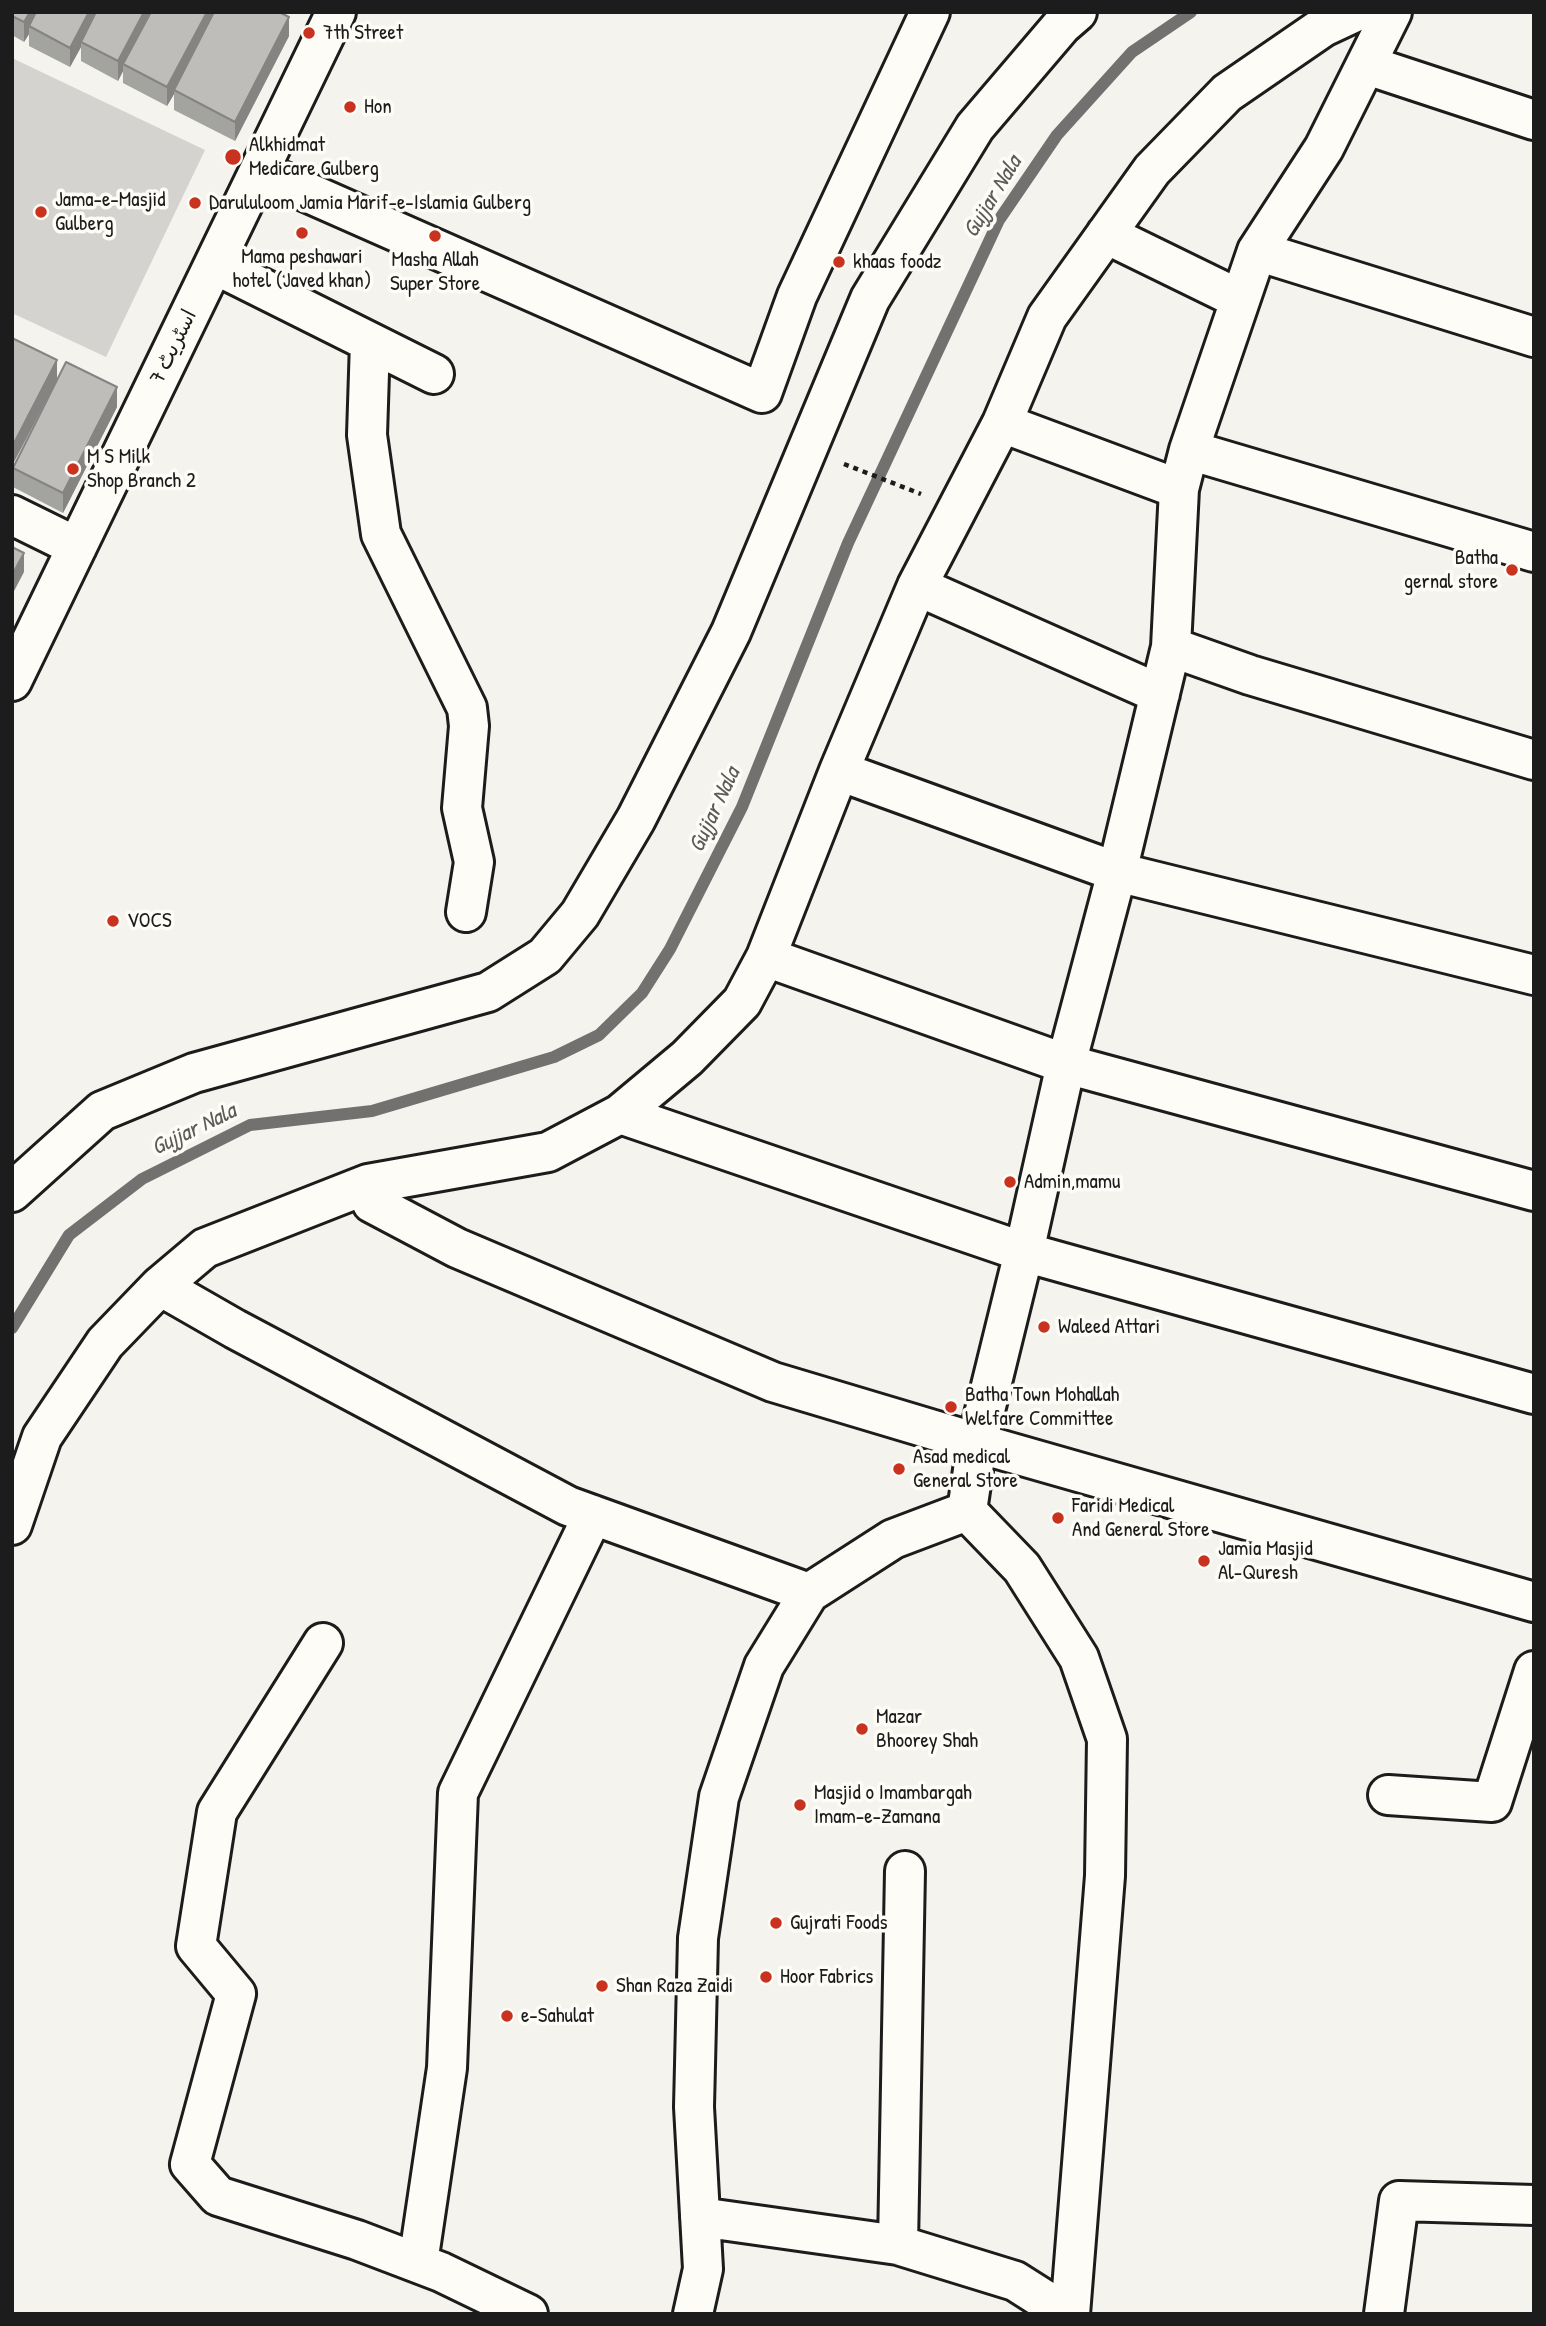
<!DOCTYPE html>
<meta charset="utf-8">
<style>
body{margin:0}
#map{position:relative;width:1546px;height:2326px;overflow:hidden;background:#f4f3ee;font-family:"Patrick Hand",sans-serif}
canvas{display:block}
.frame{position:absolute;inset:0;border:14px solid #1c1c1c;pointer-events:none}
</style>
<div id="map">
<canvas width="1546" height="2326"></canvas>
<div class="frame"></div>
</div>
<script>
const ctx = document.querySelector('canvas').getContext('2d');
ctx.lineJoin = 'round';
function fill(path, color) { ctx.fillStyle = color; ctx.fill(path, 'evenodd'); }
function stroke(path, color, width, dash) { ctx.strokeStyle = color; ctx.lineWidth = width; ctx.lineCap = dash ? 'butt' : 'round'; ctx.setLineDash(dash || []); ctx.stroke(path); }
function label(font, color, halo, rows, align = 'center') {
  ctx.font = font + ' "Patrick Hand","Playpen Sans Arabic",sans-serif'; ctx.lineWidth = 7; ctx.setLineDash([]); ctx.textBaseline = 'middle'; ctx.strokeStyle = halo; ctx.fillStyle = color; for (const [text, x, y, turn = 0] of rows) {
    ctx.save(); ctx.translate(x, y); ctx.rotate((+turn || 0) * Math.PI / 180); ctx.textAlign = isNaN(turn) ? turn : align; if (halo) ctx.strokeText(text, 0, 0); ctx.fillText(text, 0, 0); ctx.restore();
  }
}
fill(new Path2D(`
 M12,58l193,92 -99,207 -94,-44z`), '#d4d3cf');
stroke(new Path2D(`
 M12,1328l57,-93 73,-56 108,-54 122,-14 182,-54 45,-22 43,-42 28,-44 72,-142 106,-264 151,-323 58,-85 75,-83 59,-40`), '#72716f', 12);
const minor = new Path2D(`
 M1367,65l167,55
 M259,171l503,222 35,-97 133,-284
 M1106,234l133,65
 M1257,251l277,86
 M214,264l220,110
 M370,342l-3,93 14,99 86,174 2,18 -7,82 12,54 -8,50
 M1002,423l177,66
 M1189,450l345,102
 M12,515l65,32
 M917,586l243,108
 M1171,647l79,28 284,85
 M12,681l324,-669
 M839,771l278,101 417,103
 M766,957l300,107 468,127
 M620,1114l404,138 510,142
 M368,1184l4,19 85,45 316,134 204,61 557,159
 M12,1192l90,-81 92,-38 294,-81 57,-36 35,-42 56,-95 95,-187 139,-333 105,-172 87,-102 15,-13
 M160,1286l75,43 333,177 241,87
 M967,1511l10,-68 47,-191 42,-188 51,-192 54,-225 8,-158 10,-39 68,-199 67,-103 68,-136
 M967,1511l55,57 57,90 28,81 -2,137 -35,438
 M12,1525l30,-88 63,-94 55,-57 45,-38 163,-64 180,-32 72,-38 67,-56 55,-56 24,-45 73,-186 78,-185 85,-163 45,-106 105,-147 75,-77 96,-66 32,-15
 M323,1643l-106,169 -21,134 40,48 -46,170 28,32 139,44 84,32 87,42
 M1388,1795l104,7 42,-131
 M700,2217l198,28 117,36 52,33
 M898,2245l7,-374
 M418,2263l29,-195 11,-275 135,-278
 M693,2314l10,-45 -9,-162 4,-169 21,-141 45,-131 45,-73 84,-54 74,-28
 M1384,2314l15,-113 135,4`);
stroke(minor, '#1c1c1c', 44);
stroke(new Path2D(`
 M844,464l77,30`), '#1c1c1c', 4.5, [5, 5]);
stroke(minor, '#fdfcf7', 38);
fill(new Path2D(`
 M12,12l277,24 -54,105 -61,-31v-16l-7,12 -44,-23v-12l-5,10 -37,-20v-14l-11,20 -41,-21v-12l-5,8 -12,-7z
 M117,407l-54,106 -50,-26v-19z`), '#a3a3a0');
fill(new Path2D(`
 M30,12h11l-12,14v8l-5,8v-20z
 M89,12h11l-19,30v5l-11,20v-19z
 M144,12h11l-32,52v7l-5,10v-20z
 M207,12h10l-43,78v4l-7,12v-19z
 M289,17v19l-54,105v-19z
 M57,360v20l-45,86v-19z
 M117,387v20l-54,106v-20z
 M24,553v19l-12,23v-20z`), '#858482');
const building = new Path2D(`
 M12,12h18l-6,10 -12,-6z
 M36,12h53l-19,36 -41,-22z
 M96,12h48l-26,49 -37,-19z
 M151,12h56l-40,75 -44,-23z
 M214,12h65l10,5 -54,105 -61,-32z
 M12,338l45,22 -45,87z
 M66,362l51,25 -54,106 -50,-25z
 M12,547l12,6 -12,22z`);
fill(building, '#bebdba');
stroke(building, '#858482', 2);
for (const [x, y, r, color] of [
 [309,33,7,"#c8321e"],
 [350,107,7,"#c8321e"],
 [233,157,9,"#c8321e"],
 [195,203,7,"#c8321e"],
 [41,212,7,"#c8321e"],
 [302,233,7,"#c8321e"],
 [435,236,7,"#c8321e"],
 [839,262,7,"#c8321e"],
 [73,469,7,"#c8321e"],
 [1512,570,7,"#c8321e"],
 [113,921,7,"#c8321e"],
 [1010,1182,7,"#c8321e"],
 [1044,1327,7,"#c8321e"],
 [951,1407,7,"#c8321e"],
 [899,1469,7,"#c8321e"],
 [1058,1518,7,"#c8321e"],
 [1204,1561,7,"#c8321e"],
 [862,1729,7,"#c8321e"],
 [800,1805,7,"#c8321e"],
 [776,1923,7,"#c8321e"],
 [766,1977,7,"#c8321e"],
 [602,1986,7,"#c8321e"],
 [507,2016,7,"#c8321e"]
]) { const dot = new Path2D(); dot.arc(x, y, r, 0, 2 * Math.PI); ctx.fillStyle = color; ctx.fill(dot); stroke(dot, '#fdfcf7', 2.5); }
label('21px', '#1c1c1c', '#fdfcf7', [
 ["7th Street",323,33],
 ["Hon",364,107],
 ["Alkhidmat",249,145],
 ["Medicare Gulberg",249,169],
 ["Jama-e-Masjid",55,200],
 ["Gulberg",55,224],
 ["Darululoom Jamia Marif-e-Islamia Gulberg",209,203],
 ["Mama peshawari",302,257,"center"],
 ["hotel (Javed khan)",302,281,"center"],
 ["Masha Allah",435,260,"center"],
 ["Super Store",435,284,"center"],
 ["khaas foodz",853,262],
 ["M S Milk",87,457],
 ["Shop Branch 2",87,481],
 ["Batha",1498,558,"right"],
 ["gernal store",1498,582,"right"],
 ["VOCS",127,921],
 ["Admin,mamu",1024,1182],
 ["Waleed Attari",1058,1327],
 ["Batha Town Mohallah",965,1395],
 ["Welfare Committee",965,1419],
 ["Asad medical",913,1457],
 ["General Store",913,1481],
 ["Faridi Medical",1072,1506],
 ["And General Store",1072,1530],
 ["Jamia Masjid",1218,1549],
 ["Al-Quresh",1218,1573],
 ["Mazar",876,1717],
 ["Bhoorey Shah",876,1741],
 ["Masjid o Imambargah",814,1793],
 ["Imam-e-Zamana",814,1817],
 ["Gujrati Foods",790,1923],
 ["Hoor Fabrics",780,1977],
 ["Shan Raza Zaidi",616,1986],
 ["e-Sahulat",521,2016]
], 'left');
label('21px', '#1c1c1c', '#fdfcf7', [
 ["اسٹریٹ 7",174,347,-64]
]);
label('italic 23px', '#5c5c5a', '#fdfcf7', [
 ["Gujjar Nala",993,197,-59],
 ["Gujjar Nala",715,810,-65],
 ["Gujjar Nala",194,1130,-26]
]);
</script>
